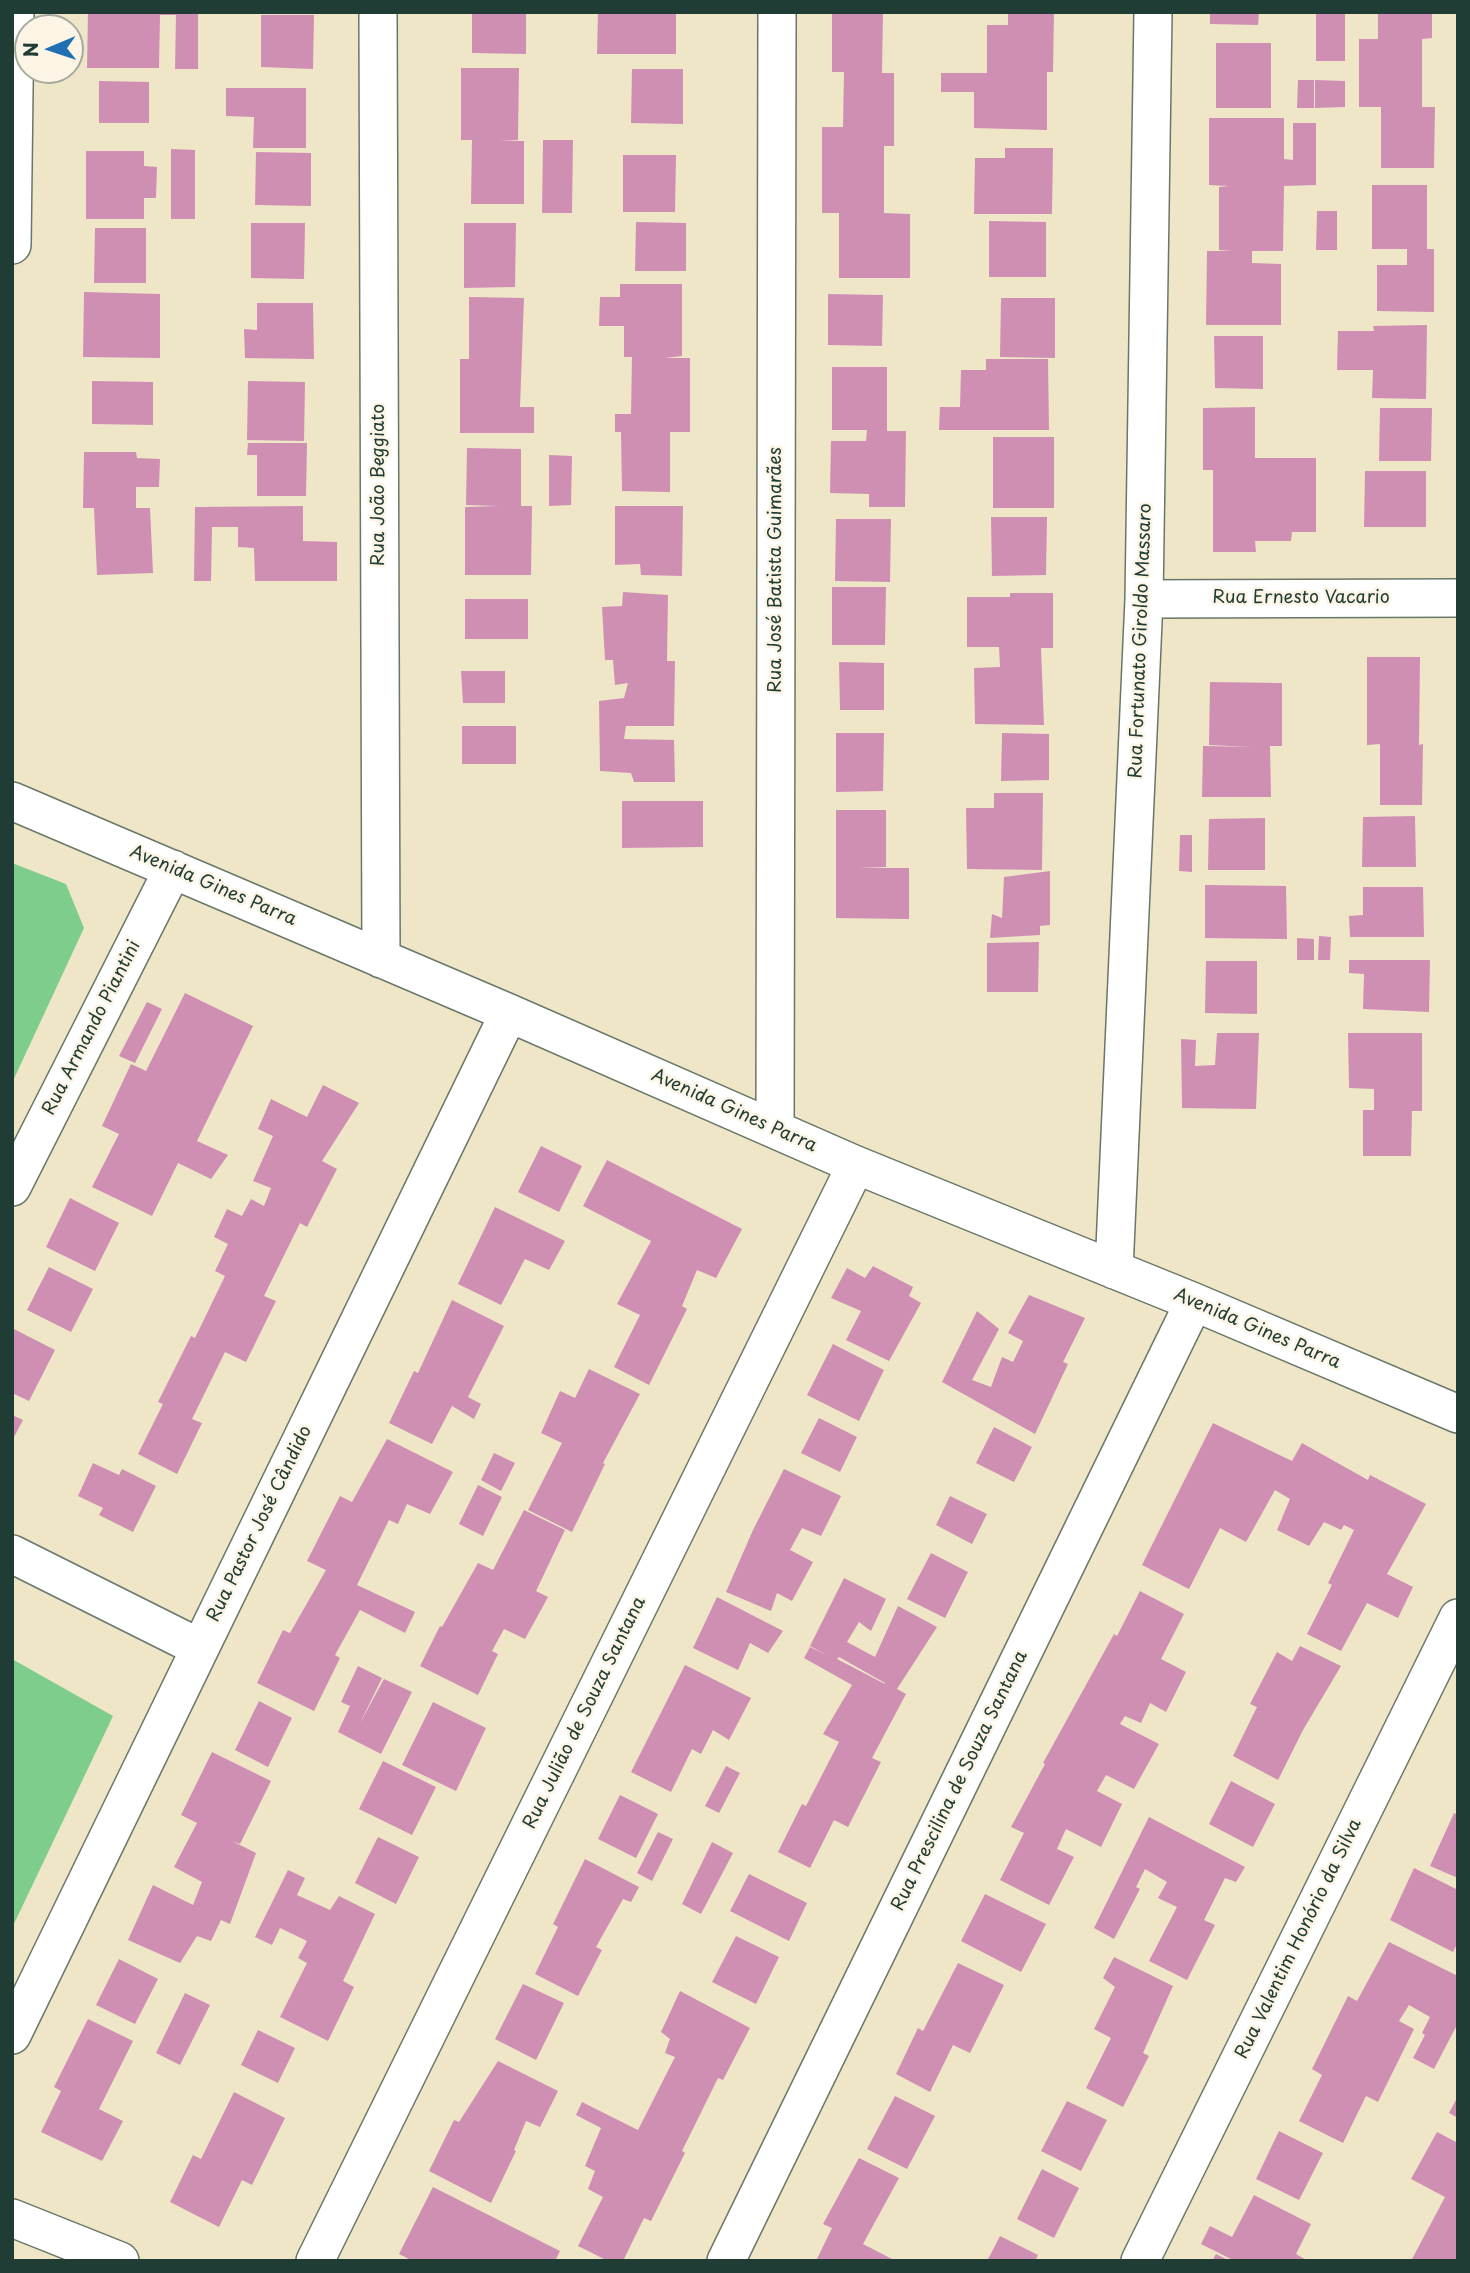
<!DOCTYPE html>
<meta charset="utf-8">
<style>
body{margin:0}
#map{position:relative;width:1470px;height:2273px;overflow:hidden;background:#efe6c8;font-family:"Playpen Sans",sans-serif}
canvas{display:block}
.frame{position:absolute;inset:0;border:14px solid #1f3d34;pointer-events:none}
.north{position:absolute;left:14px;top:14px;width:70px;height:70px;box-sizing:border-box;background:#fcf5e5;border:2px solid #a4ab9e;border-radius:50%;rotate:268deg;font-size:19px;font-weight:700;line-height:28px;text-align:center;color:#1f3d34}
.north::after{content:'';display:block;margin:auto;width:24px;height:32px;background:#1f6fb2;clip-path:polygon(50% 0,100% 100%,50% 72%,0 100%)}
</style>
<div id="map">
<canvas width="1470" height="2273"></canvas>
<div class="frame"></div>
<div class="north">N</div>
</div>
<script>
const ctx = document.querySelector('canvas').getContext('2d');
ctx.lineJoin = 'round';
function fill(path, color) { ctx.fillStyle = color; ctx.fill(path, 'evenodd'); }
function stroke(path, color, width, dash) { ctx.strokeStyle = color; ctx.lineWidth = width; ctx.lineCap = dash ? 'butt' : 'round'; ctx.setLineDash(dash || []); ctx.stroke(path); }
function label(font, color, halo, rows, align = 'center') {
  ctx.font = font + ' "Playpen Sans",sans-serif'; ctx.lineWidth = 5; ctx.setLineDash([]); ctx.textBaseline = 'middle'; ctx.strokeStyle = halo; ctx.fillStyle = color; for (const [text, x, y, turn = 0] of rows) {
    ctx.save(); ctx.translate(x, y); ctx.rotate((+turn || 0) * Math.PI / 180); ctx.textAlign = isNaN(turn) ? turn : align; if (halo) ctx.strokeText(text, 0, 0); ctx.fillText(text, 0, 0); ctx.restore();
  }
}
fill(new Path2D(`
 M12,863l54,21 18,44 -72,155z
 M12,1659l101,57 -101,212z`), '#7ecd8d');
fill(new Path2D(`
 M88,12h110v57h-23l1,-54h-16l-1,53h-72z
 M472,12h54v42l-54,-1z
 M598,12h78v42h-79z
 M832,12h51l-1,61h12v73h-10v67l26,1v64h-71v-65h-17v-86h21l1,-55h-12z
 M1008,12h46l-1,60h-6v58l-73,-2v-36h-33v-19h46v-48h21z
 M1210,12h49l-1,13 -48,-1z
 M1316,12h29v49h-29z
 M1378,12h54v26l-10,1v68h13l-1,61h-53v-61h-22v-68h19z
 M261,15h53l-1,54 -52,-2z
 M1216,43h55v65h-55z
 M461,68h58l-1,72 -18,1h24v63h-53l1,-64h-11z
 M632,69h51v55l-52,-1z
 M1298,80h16v28h-17z
 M1315,80l30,1v26l-30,1z
 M99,81l50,1v41h-50z
 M226,88h80v60h-53l1,-31 -28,-1z
 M1209,118h75v41l9,1v-37h23v62l-32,1 -1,65h-31v12l29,1v61h-75l1,-74h25l-13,-1v-63l10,-1 -20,-1z
 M543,140h30l-1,73h-30z
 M1005,148h48l-1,66h-78l1,-56h30z
 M171,149l24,1v69h-24z
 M86,151h58v15l13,1 -1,31h-12v21h-58z
 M256,152l55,1v53l-56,-1z
 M623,155h53l-1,57h-52z
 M1372,185h55v64h7v63l-57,-1v-46h30v-16h-35z
 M1317,211h20v39h-21z
 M989,221l57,1v55h-57z
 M636,222l50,1v48h-51z
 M251,223h54l-1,56 -53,-1z
 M464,223h52l-1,64 -51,1z
 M95,228h51v55h-52z
 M620,284h62v72l-17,2h25v74h-20v60l-48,-1 -1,-59h-6v-18h16l1,-57h-8v-31h-25l1,-29h20z
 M84,292l76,2v64l-77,-1z
 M828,294l55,1 -1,51 -54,-1z
 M469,297l55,1 -4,109h14v26h-74v-74h9z
 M1001,298h54v60l-55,-1z
 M257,303h56l1,56 -69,-1 -1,-29 13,1z
 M1427,325l-1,74 -54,-1 1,-28h-36l1,-39h36l-1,-5z
 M1214,336h49v53l-48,-1z
 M986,359h62l1,71h-110l1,-23h20l1,-37h25z
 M832,367h55v64h19l-1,76h-36v-13l-39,-1 1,-52h35l1,-11h-35z
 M92,381l61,1v43l-61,-1z
 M248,381l57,1 -1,59 -57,-1z
 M1255,407v51h61v74h-24l-1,9h-36l1,11h-43v-82h-10v-62z
 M1380,408h52l-1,53h-52z
 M993,437h61v71h-61z
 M248,443h59l-1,53h-49v-41h-10z
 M467,448l54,1v57h11l-1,69h-66v-68l33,-1 -32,-1z
 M84,452h52l1,6 23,1 -1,28h-23v21h14l3,65 -56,2 -3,-67h-11z
 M549,455l23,1 -1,49 -22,1z
 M1365,471h61v56h-62z
 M303,506v35l34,1v39h-82l-1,-33 -16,-1v-20h-26l-1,54h-17l1,-74z
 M615,506h68l-1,70 -41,-1 -1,-11 -25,1z
 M991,517h56l-1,58 -54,1z
 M836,519h55l-1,63 -55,-1z
 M832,587h54l-1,58h-53z
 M623,592l45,3 -1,66h8l-1,65h-48l-2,13 50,1 1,42h-41l-3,-9 -31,-2 -1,-70 25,-3 4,-15 -13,2 -2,-25h-8l-3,-53 20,-1z
 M1010,593h43v55h-12l3,77 -69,-1 -1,-56 26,-1 -1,-20h-32v-50h43z
 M465,599h63v40h-63z
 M1367,657h53l-1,88 4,-1 -1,61h-42v-61l-13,1z
 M839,662l45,1v47h-44z
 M461,671h44v32h-42z
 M1210,682l72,1v63h-12l1,51h-69l1,-51 49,1 -43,-2z
 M462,726h54v38h-54z
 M836,733h48l-1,58 -47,1z
 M1002,733l47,1v46l-48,1z
 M994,793h49l-1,77 -75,-1 -1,-61h28z
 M622,801h81v46l-81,1z
 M836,810h50v57l-28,1h51v51l-73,-1z
 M1415,816l1,51h-54l1,-50z
 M1265,818v52h-57l1,-51z
 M1180,835h12v37l-13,-1z
 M1050,871v54l-10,1v9l-50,3 2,-24 10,4 2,-41z
 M1205,885l81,1 1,53 -82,-1z
 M1363,887h60l1,50h-74l-1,-21 14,-1z
 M1319,936l12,1 -1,23h-12z
 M1297,938l17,1v21h-17z
 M1039,942l-1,50h-51v-49z
 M1349,960h81l-1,52 -66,-3 1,-35 -15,-1z
 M1206,961h51v53l-52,-1z
 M185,993l68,33 -56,115 31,14 -17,24 -33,-16 -26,53 -60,-29 27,-53 -17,-8 29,-62 15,7z
 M147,1002l15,7 -27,54 -16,-7z
 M1217,1033h42l-3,76 -74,-1 -1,-69 15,1 -1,26 20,-1z
 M1348,1033h74v78h-10l-1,45h-48v-46h11v-21l-25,-1z
 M323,1085l36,18 -37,58 15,8 -30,58 -7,-4 -36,73 12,5 -30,61 -21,-10 -33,67 10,4 -25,51 -39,-20 25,-50 -5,-2 33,-66 4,2 30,-62 -10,-5 13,-27 -14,-7 13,-28 15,7 9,-17 13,7 7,-18 -18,-7 20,-45 -15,-7 13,-30 36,18z
 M541,1146l41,20 -23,46 -41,-20z
 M607,1160l135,69 -26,49 -19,-8 -15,36 5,3 -38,76 -35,-18 26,-52 -23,-11 34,-63 -68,-35z
 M70,1198l49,25 -24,48 -49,-24z
 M495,1207l70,34 -16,29 -24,-11 -24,46 -43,-21z
 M873,1266l40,21 -4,9 12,7 -32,58 -43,-21 15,-29 -30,-13 16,-30 18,10z
 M49,1267l44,22 -22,43 -44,-22z
 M1029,1295l56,23 -22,44 5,2 -33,70 -93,-52 35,-71 22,18 -27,51 19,7 11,-30 11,5 10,-21 -15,-8z
 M452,1300l52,26 -36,71 13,7 -7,15 -22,-13 -20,38 -43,-21 25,-52 4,2z
 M12,1328l43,22 -26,51 -17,-8z
 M833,1344l51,26 -25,51 -52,-26z
 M589,1369l51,25 -37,69 2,1 -33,68 -44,-22 34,-67 -21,-10 19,-42 15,7z
 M12,1415l11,5 -11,21z
 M819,1418l38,19 -17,35 -39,-19z
 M1213,1423l79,38 10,-18 66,37 2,-5 56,29 -39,70 26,13 -15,31 -31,-15 -26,48 -34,-17 25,-49 -4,-2 26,-53 -10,-5 -3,5 -17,-8 -15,24 -32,-16 13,-31 -15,-9 -29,52 -26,-14 -31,61 -47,-24z
 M994,1427l38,20 -18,35 -38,-19z
 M387,1439l66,33 -23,42 -23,-10 -9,20 -9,-4 -32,65 58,27 -10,21 -45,-23 -25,45 5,3 -26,53 -57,-28 26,-53 7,3 36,-63 -19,-9 33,-65 12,6z
 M494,1453l21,10 -14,28 -20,-11z
 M93,1463l26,12 3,-6 34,17 -23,46 -34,-17 4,-7 -25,-12z
 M784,1469l57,27 -20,40 -19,-8 -12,22 23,12 -21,39 -15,-8 -6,18 -45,-19 27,-62z
 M478,1485l24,12 -19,39 -24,-12z
 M950,1496l37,18 -15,30 -36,-19z
 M524,1510l41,20 -29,61 12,6 -23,42 -21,-10 -12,22 6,3 -20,41 -58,-29 20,-40 2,1 36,-64 15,7z
 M931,1553l37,19 -23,46 -38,-19z
 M844,1578l42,21 -15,32 -12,-9 -12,20 28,15 23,-51 39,21 -40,62 9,5 -34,64 9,4 -33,65 -14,-7 -24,48 -32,-16 24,-48 4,2 33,-64 -16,-8 29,-49 -48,-27 6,-11 17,8 -17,-9zM839,1657l46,26v1l-48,-25z
 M1140,1591l44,23 -23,45 25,13 -20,40 -16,-9 -9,20 -16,-7 -5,8 39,20 -25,45 -28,-14 -9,16 25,13 -21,43 -35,-18 -9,20 17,8 -25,48 -49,-25 24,-47 -13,-6 34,-63 -2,-1 71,-129 3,2z
 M717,1597l66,34 -15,22 -18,-10 -12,27 -45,-22z
 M1300,1646l41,20 -38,64 -25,50 -45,-24 24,-49 -7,-3 27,-52 15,9z
 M685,1665l66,33 -22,42 -16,-10 -12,24 -9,-5 -21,43 -40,-20z
 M358,1666l24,12 -22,45 24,-44 28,13 -31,62 -43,-22 12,-26 -9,-4z
 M259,1701l33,17 -24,49 -33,-17z
 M433,1702l53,26 -30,63 -54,-26z
 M212,1752l59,29 -31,63 -8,-3 24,12 -26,71 -9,-4 -10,21 -14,-5 -17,27 -52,-23 25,-55 40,20 9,-23 -28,-15 23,-44 -16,-8z
 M383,1761l53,26 -24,48 -53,-26z
 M726,1766l14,7 -21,40 -14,-7z
 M1231,1781l44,23 -22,43 -44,-23z
 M620,1795l38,19 -22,44 -38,-19z
 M1454,1813l4,2v63l-28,-12z
 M1149,1817l96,50 -9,15 -11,-4 -21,42 11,5 -28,55 -38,-19 28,-54 -19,-9 9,-16 -22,-13 -9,18 4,2 -26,50 -20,-11z
 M658,1832l15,7 -21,42 -15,-8z
 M378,1837l41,20 -23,47 -41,-21z
 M712,1842l21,11 -32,61 -19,-10z
 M585,1859l54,28 -8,15 -8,-3 -27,48 6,3 -24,46 -43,-22 23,-47 -5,-3z
 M1414,1868l44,22 -2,10 2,1v41l-5,10 -63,-32z
 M288,1870l17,8 -8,17 33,15 9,-14 36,18 -32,67 11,6 -26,54 -48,-24 27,-54 -9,-5 9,-17 -27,-13 -8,17 -17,-8z
 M749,1874l58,29 -18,38 -59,-30z
 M985,1894l61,30 -25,48 -60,-31z
 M736,1936l43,21 -23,47 -44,-22z
 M1389,1942l69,34v47l-24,46 -21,-11 12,-23 -3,-2 8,-16 -21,-12 -10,16 15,8 -36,73 -12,-6 -23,47 -44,-22 23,-46 -10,-6 36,-73 9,5z
 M1114,1957l59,29 -30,67 6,3 -26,51 -37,-19 25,-50 -17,-9 21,-42 -12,-9z
 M119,1959l39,20 -23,45 -39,-19z
 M958,1963l46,22 -34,68 -17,-8 -23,47 -34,-18 22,-46 5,3z
 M523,1984l41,19 -28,57 -41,-21z
 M680,1991l70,37 -27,52 -5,-2 -36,73 3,2 -34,68 -7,-3 -21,43h-15l-30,-15 25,-49 -15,-8 7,-18 -10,-5 16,-38 -25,-13 6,-13 56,28 37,-73 -10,-4 5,-14 -9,-7z
 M185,1993l25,12 -30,60 -24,-12z
 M88,2019l45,22 -34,68 24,12 -21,40 -61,-29 20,-41 -7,-4z
 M258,2030l37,18 -17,35 -37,-18z
 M498,2061l60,30 -18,36 -14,-6 -12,29 2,1 -25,52 -62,-32 25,-51 5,2z
 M234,2092l51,26 -33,67 -10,-5 -23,47 -49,-25 23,-47 8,4z
 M895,2096l40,20 -28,53 -40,-20z
 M1458,2096v22l-9,-5z
 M1067,2101l40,19 -26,51 -40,-20z
 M1279,2131l44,22 -24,47 -43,-21z
 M1437,2132l21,11v118h-47l34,-64 -34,-18z
 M859,2158l40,20 -36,66 29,15 -1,2h-75l16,-33 -9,-4z
 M1042,2169l37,19 -25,50 -37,-19z
 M433,2187l127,64 -5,10h-142l-14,-7z
 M1254,2195l57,29 -15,30 12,7h-73l-34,-17 9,-18 22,11z
 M1000,2236l38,19 -3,6h-48z
 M1216,2254l14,7h-18z`), '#cf8fb3');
const street = new Path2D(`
 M378,12l3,947
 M12,245l3,-233
 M1144,599l314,-1
 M12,801l497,212 347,152 338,137 264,112
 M775,1128l2,-1116
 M12,1187l161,-318
 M1114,1270l30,-671 9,-587
 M12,1554l188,94
 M12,2035l497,-1022
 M12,2218l108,43
 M315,2261l541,-1096
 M726,2261l468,-959
 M1140,2261l318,-643`);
stroke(street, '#687868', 40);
stroke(street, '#fff', 37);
label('18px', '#1f3d34', '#fcf5e5', [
 ["Rua João Beggiato",379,485,-90],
 ["Rua José Batista Guimarães",776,570,-90],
 ["Rua Ernesto Vacario",1301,598],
 ["Rua Fortunato Giroldo Massaro",1141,641,-88],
 ["Avenida Gines Parra",213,886,23],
 ["Rua Armando Piantini",92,1028,-63],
 ["Avenida Gines Parra",734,1111,24],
 ["Avenida Gines Parra",1257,1329,23],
 ["Rua Pastor José Cândido",260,1524,-64],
 ["Rua Julião de Souza Santana",585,1713,-64],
 ["Rua Prescilina de Souza Santana",960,1781,-64],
 ["Rua Valentim Honório da Silva",1299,1939,-64]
]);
</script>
